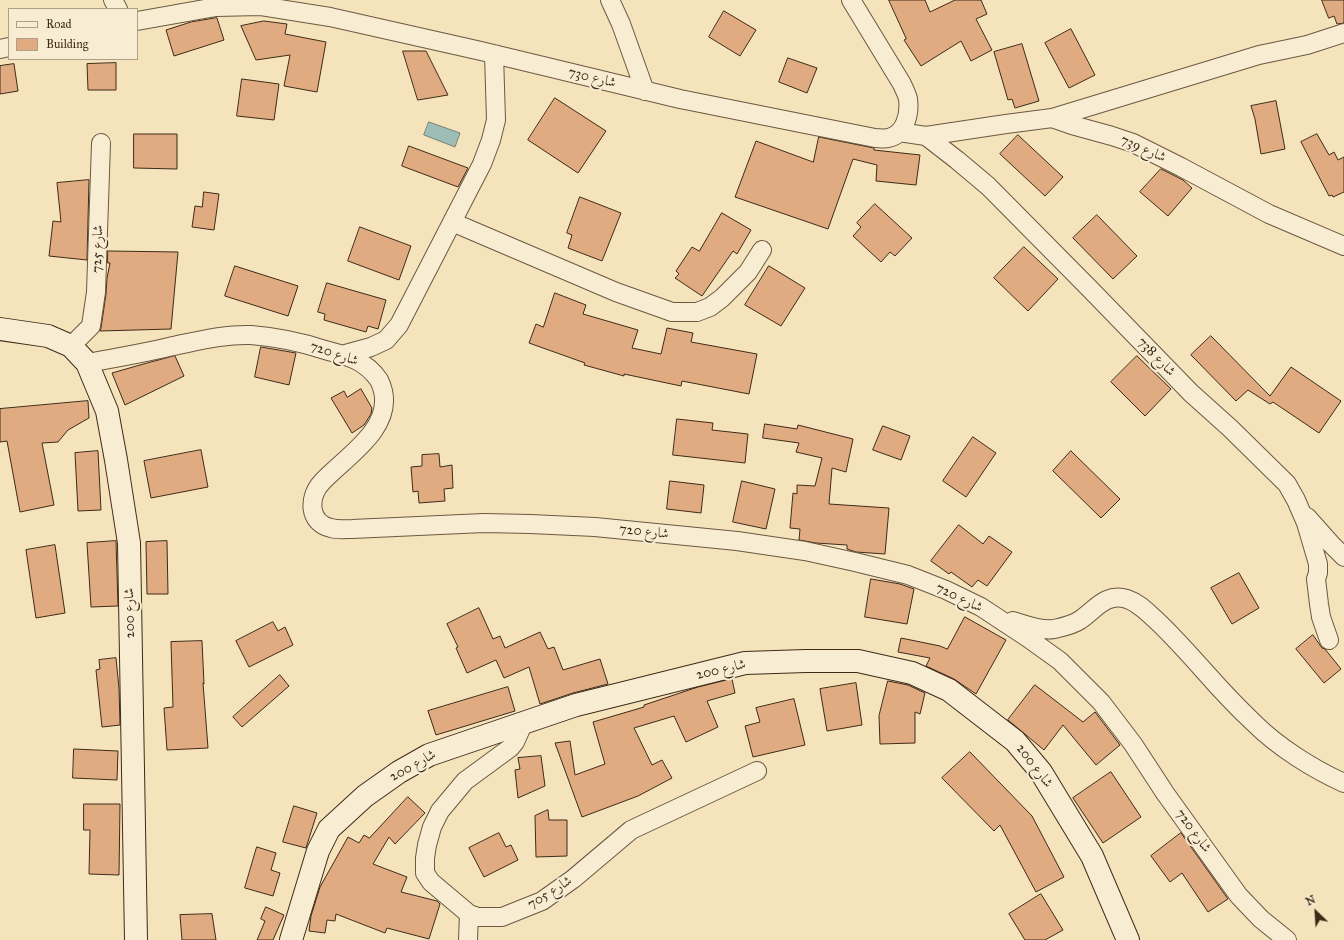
<!DOCTYPE html>
<meta charset="utf-8">
<style>
body{margin:0}
#map{position:relative;width:1344px;height:940px;overflow:hidden;background:#f5e3bc;font-family:"IM FELL Great Primer",serif}
canvas{display:block}
.legend{position:absolute;left:8px;top:8px;width:130px;height:52px;box-sizing:border-box;background:#f8edd3;border:1px solid #ae9f88;margin:0;padding:5px 7px;list-style:none;font-size:12px;color:#3e2a18}
.legend li{display:flex;align-items:center;gap:8px;height:20px}
.legend b{width:20px;border:1px solid #ae9f88}
.north{position:absolute;left:1296px;top:892px;width:40px;height:40px;-webkit-text-stroke:3px #f8edd3;paint-order:stroke;rotate:335deg;font-size:11px;font-weight:700;line-height:16px;text-align:center;color:#3e2a18}
.north::after{content:'';display:block;margin:auto;width:14px;height:18px;background:#3e2a18;clip-path:polygon(50% 0,100% 100%,50% 72%,0 100%)}
</style>
<div id="map">
<canvas width="1344" height="940"></canvas>
<ul class="legend">
<li><b style="height:5px;background:#f8edd3"></b>Road</li>
<li><b style="height:11px;background:#e0ab80"></b>Building</li>
</ul>
<div class="north">N</div>
</div>
<script>
const ctx = document.querySelector('canvas').getContext('2d');
ctx.lineJoin = 'round';
function fill(path, color) { ctx.fillStyle = color; ctx.fill(path, 'evenodd'); }
function stroke(path, color, width, dash) { ctx.strokeStyle = color; ctx.lineWidth = width; ctx.lineCap = dash ? 'butt' : 'round'; ctx.setLineDash(dash || []); ctx.stroke(path); }
function label(font, color, halo, rows, align = 'center') {
  ctx.font = font + ' "IM FELL Great Primer",Amiri,serif'; ctx.lineWidth = 4; ctx.setLineDash([]); ctx.textBaseline = 'middle'; ctx.strokeStyle = halo; ctx.fillStyle = color; for (const [text, x, y, turn = 0] of rows) {
    ctx.save(); ctx.translate(x, y); ctx.rotate((+turn || 0) * Math.PI / 180); ctx.textAlign = isNaN(turn) ? turn : align; if (halo) ctx.strokeText(text, 0, 0); ctx.fillText(text, 0, 0); ctx.restore();
  }
}
const water = new Path2D(`
 M429,122l31,11 -5,14 -31,-12z`);
fill(water, '#9dbdb6');
stroke(water, '#778277', 1);
const building = new Path2D(`
 M889,0h36l5,12 25,-12h26l6,14 -11,5 16,31 -21,11 -10,-20 -40,25 -17,-26 2,-1z
 M1322,0h22v23l-7,1 -3,-8 -5,2z
 M724,11l32,19 -16,26 -31,-19z
 M217,18l7,22 -50,16 -8,-26 25,-8z
 M264,21l23,3 -2,10 41,8 -9,50 -33,-6 6,-31 -34,5 -15,-34z
 M1071,29l24,46 -26,13 -24,-45z
 M1022,44l17,57 -24,7 -3,-9 -4,1 -14,-48z
 M403,51h23l22,44 -30,5z
 M788,58l29,10 -10,25 -28,-11z
 M116,63v27h-28l-1,-26z
 M14,64l4,27 -18,3v-28z
 M242,79l37,5 -5,36 -37,-4z
 M555,98l51,33 -28,42 -50,-33z
 M1276,101l9,48 -24,5 -6,-35 -4,-13z
 M134,134h43v35l-43,-1z
 M1317,134l12,21 5,-3 4,8 6,-3v35l-11,5 -1,-2 -3,1 -28,-54z
 M1018,135l45,42 -18,19 -45,-42z
 M819,137l55,11v2l46,5 -4,30 -40,-4 1,-16 -24,-6 -25,70 -93,-32 21,-56 57,21z
 M409,146l59,22 -10,19 -56,-21z
 M1161,169l22,11 9,8 -24,28 -28,-24z
 M89,180l-2,80 -38,-4 4,-35 8,1 -4,-39z
 M204,192l15,2 -5,36 -22,-3 3,-21 7,1z
 M580,197l41,16 -19,48 -34,-13 4,-13 -5,-2z
 M875,204l37,34 -17,18 -5,-4 -9,10 -28,-26 8,-9 -4,-4z
 M722,213l29,17 -14,24 -4,-3 -31,45 -27,-18 4,-4 -3,-3 16,-24 7,4z
 M1097,215l40,41 -24,23 -40,-41z
 M360,227l51,19 -12,34 -51,-19z
 M1024,247l34,32 -30,32 -34,-33z
 M108,251l70,1 -7,77 -71,2 1,-3 5,-34 1,-16 3,-15h-2z
 M235,266l63,20 -10,30 -63,-20z
 M769,266l36,22 -24,38 -36,-21z
 M327,283l59,17 -8,29 -10,-3 -2,6 -42,-12 1,-6 -7,-2z
 M555,293l31,12 -3,9 55,16 -6,18 29,6 6,-26 26,5 -2,9 66,12 -8,40 -67,-13 -1,5 -57,-12v2l-40,-11 1,-2 -56,-20 7,-19 7,3z
 M1211,336l59,60 21,-29 50,34 -22,32 -46,-31 -3,2 -22,-14 -12,11 -45,-46z
 M261,347l35,6 -7,32 -34,-8z
 M175,356l9,20 -59,29 -13,-32 35,-10z
 M1137,356l34,33 -26,27 -34,-34z
 M361,389l11,19 -1,6 -7,11 -12,8 -21,-35 13,-7 3,6z
 M88,401l1,17 -21,12 -10,12 -16,1 12,62 -34,7 -13,-71 -7,1v-33z
 M677,419l36,4 -1,7 36,4 -3,29 -72,-8z
 M765,424l32,5 1,-4 55,14 -7,33 -14,-4 -3,36 60,4 -4,46 -29,-2 -9,-3v-4l-31,-2 -17,-3 1,-11 -10,-1 3,-35 4,1v-9l18,1 7,-28 -26,-6 3,-9 -36,-5z
 M883,426l27,10 -9,24 -28,-10z
 M973,437l23,16 -30,44 -23,-16z
 M201,450l7,37 -57,11 -7,-37z
 M98,451l3,59 -23,1 -3,-58z
 M1071,451l49,48 -19,19 -48,-47z
 M439,454l1,13 12,-2 1,23 -9,1 1,12 -26,2 -1,-12 -5,1 -2,-25 11,-1v-11z
 M670,481l34,4 -3,28 -34,-4z
 M742,481l33,8 -9,40 -33,-7z
 M959,525l24,19 6,-8 23,16 -25,34 -9,-6 -6,7 -21,-15 -2,2 -18,-13z
 M116,541l2,65 -27,1 -4,-64z
 M167,541l1,53h-21l-1,-52z
 M55,545l10,68 -29,5 -10,-68z
 M1239,573l20,35 -27,16 -21,-36z
 M871,579l29,5 14,5 -7,35 -42,-7z
 M479,608l14,31 7,-3 5,12 35,-16 8,17 6,-2 9,23 37,-11 8,25 -35,9 -33,11 -11,-37 -25,11 -8,-18 -29,13 -11,-25 2,-1 -11,-23z
 M965,617l41,23 -30,54 -22,-15 -28,-13 4,-8 -32,-6 3,-14 39,8 7,3z
 M273,622l5,9 7,-4 8,18 -44,22 -13,-26z
 M1313,635l9,13 3,1 16,20 -17,14 -28,-34z
 M202,641l2,43 -1,-1 5,65 -41,2 -3,-42 9,-1 -2,-65z
 M116,658l3,30 1,37 -18,2 -6,-57 4,-1 -1,-9z
 M280,675l9,11 -47,41 -9,-10z
 M732,679l3,14 -28,8 11,26 -32,15 -12,-26 -40,12 18,37 10,-5 10,18 -34,18 -56,21 -27,-74 15,-2 5,34 30,-11 -12,-42 51,-15v-2l54,-18z
 M888,681l20,4 17,8 -5,21 -5,-2v31l-35,1 -1,-28z
 M856,683l6,42 -35,6 -7,-42z
 M1035,685l48,37 12,-10 25,33 -24,20 -33,-40 -19,25 -36,-30z
 M508,687l7,24 -79,24 -8,-24z
 M794,699l11,46 -52,12 -8,-31 15,-4 -4,-14z
 M74,749l44,2 -1,29 -44,-2z
 M970,752l62,64 32,61 -28,15 -36,-67 -6,6 -52,-53z
 M541,756l4,30 -27,12 -3,-28 5,-1 -2,-11z
 M1111,772l30,45 -38,26 -30,-45z
 M408,797l17,16 -30,31 -6,-7 -16,27 34,13 -6,15 36,9 3,3 -11,35 -42,-11 -2,5 -49,-19 -1,7 -8,-1 -2,13 -16,-2 2,-15 9,-29 28,-50 11,6 5,-8 5,3z
 M84,804h36l-1,71 -30,-1 1,-44h-6z
 M294,806l23,7 -11,35 -23,-6z
 M548,810l1,10h18v36l-31,1 -1,-41z
 M499,833l7,14 5,-2 7,15 -34,17 -15,-29z
 M1181,833l47,66 -20,13 -26,-39 -12,9 -19,-26z
 M257,847l19,6 -5,17 9,3 -7,23 -28,-8z
 M1041,894l22,36 -18,10h-20l-16,-26z
 M266,907l18,8 -11,25h-16l8,-19 -4,-2z
 M212,914l4,26h-34l-2,-25z`);
fill(building, '#e0ab80');
stroke(building, '#3e2a18', 1);
const street = new Path2D(`
 M113,0l5,9
 M610,0l11,24 24,67
 M137,21l79,-14 45,-1 69,11 151,34 199,48 195,39c4,0 9,1 13,0 17,-3 22,-24 20,-39 -1,-5 -4,-10 -6,-15l-51,-84
 M0,49l9,-2
 M1052,118l207,-63 48,-10 37,-12
 M899,132l27,4 31,24 31,26 102,103 101,104 39,35 57,56 9,16 10,23 10,34 2,7v9l-2,6 3,25 2,13 8,23
 M926,136l80,-12 46,-6 20,7 40,11 21,7 48,24 88,47 75,32
 M452,222l164,70 56,20h25l13,-5 12,-9 26,-26 14,-22
 M71,346l20,-20 5,-34 5,-149
 M342,355l29,-8 15,-7 13,-15 83,-161 9,-24 5,-20 -2,-66
 M87,363c29,-5 57,-10 86,-17 25,-5 52,-12 78,-11 25,2 50,7 74,15 23,6 40,10 54,30 2,4 3,7 4,11 9,39 -39,67 -61,91 -14,15 -14,41 9,46 7,2 14,1 21,1l132,-6 46,1 65,3 142,14 68,10 50,11 53,13 38,15 35,17 47,31 32,23 41,41 32,42 32,49 74,103 22,23 26,21
 M1307,517l24,27 13,13
 M1013,621c13,4 28,10 41,8 9,-2 19,-4 26,-9 15,-10 26,-28 47,-21 12,4 20,13 29,21 18,17 34,35 50,53 15,17 31,34 48,50 24,24 59,46 90,60
 M524,722l-9,20 -5,6 -45,33 -25,30 -8,16 -5,18 -2,13v15l6,9 38,32 9,3h24l40,-16 31,-22 58,-49 126,-59
 M468,940l1,-26`);
const secondary = new Path2D(`
 M0,329l48,7 23,10 16,17 20,48 9,49 13,83 7,397
 M291,940l27,-89 11,-22 36,-33 34,-24 30,-17 147,-50 169,-42 61,-2h52l54,12 37,17 66,51 26,31 51,84 36,84`);
stroke(street, '#6c5841', 20);
stroke(secondary, '#3e2a18', 24);
stroke(street, '#f8edd3', 18);
stroke(secondary, '#f8edd3', 22);
label('14px', '#3e2a18', '#f8edd3', [
 ["شارع 730",592,78,14],
 ["شارع 739",1143,149,24],
 ["شارع 725",98,249,-88],
 ["شارع 720",334,354,19],
 ["شارع 738",1156,357,46],
 ["شارع 720",644,532,6],
 ["شارع 720",959,598,26],
 ["شارع 200",130,613,-91],
 ["شارع 200",721,670,-13],
 ["شارع 200",413,766,-29],
 ["شارع 200",1034,766,53],
 ["شارع 720",1193,831,54],
 ["شارع 705",550,893,-32]
]);
</script>
